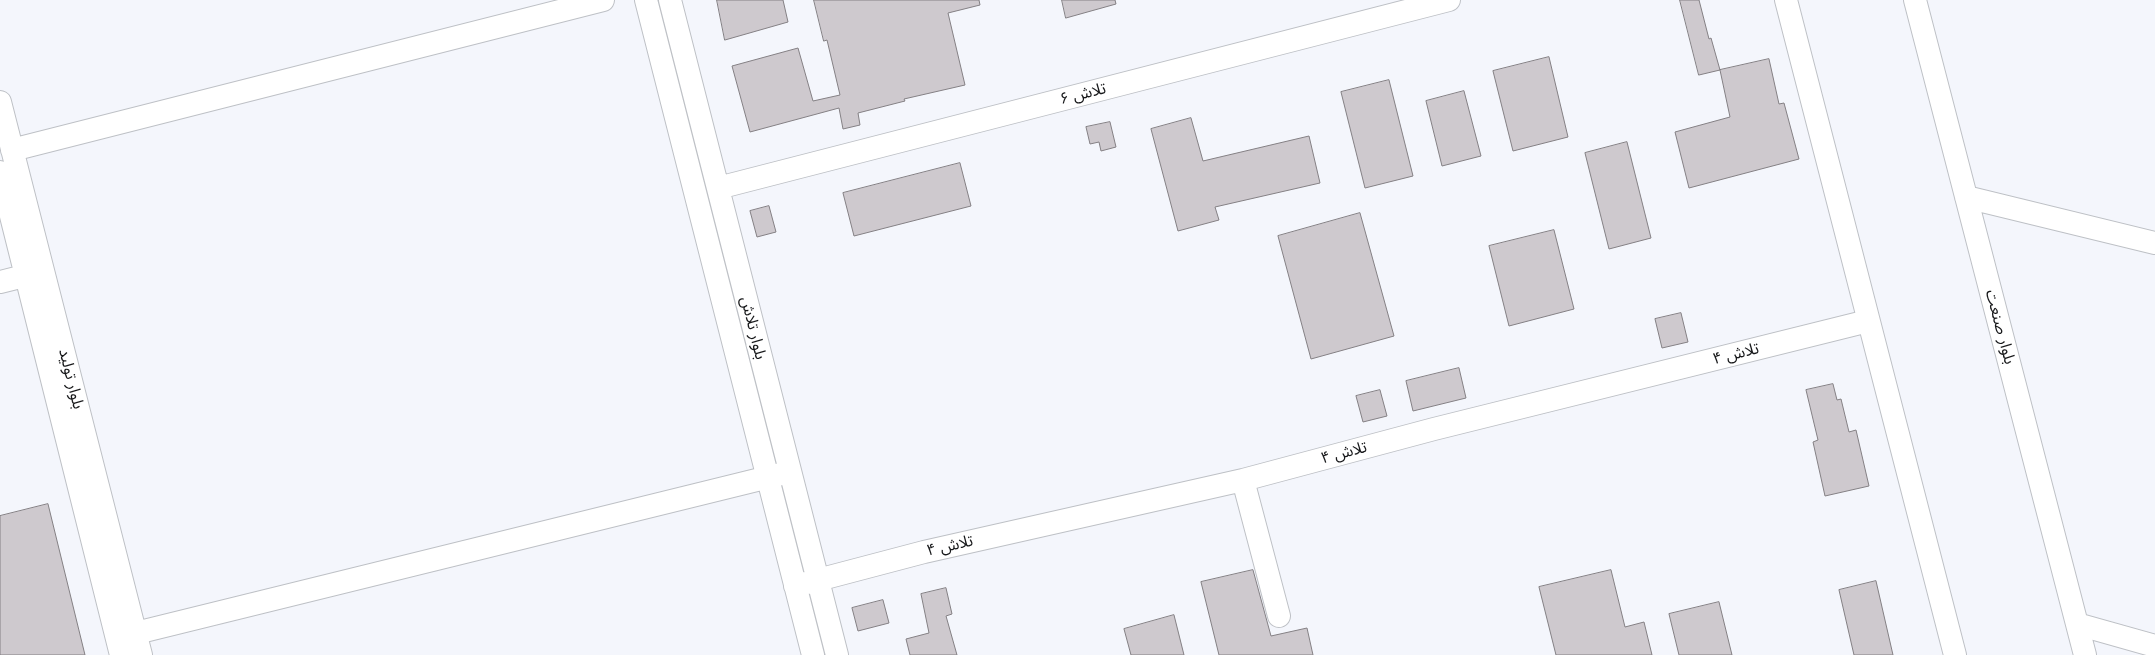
<!DOCTYPE html>
<meta charset="utf-8">
<style>
body{margin:0}
canvas{display:block;background:#f4f6fc}
</style>
<canvas width="2155" height="655"></canvas>
<script>
const ctx = document.querySelector('canvas').getContext('2d');
ctx.lineJoin = 'round';
function fill(path, color) { ctx.fillStyle = color; ctx.fill(path, 'evenodd'); }
function stroke(path, color, width, dash) { ctx.strokeStyle = color; ctx.lineWidth = width; ctx.lineCap = dash ? 'butt' : 'round'; ctx.setLineDash(dash || []); ctx.stroke(path); }
function label(font, color, halo, rows, align = 'center') {
  ctx.font = font + ' "PT Sans","Noto Sans Arabic",sans-serif'; ctx.lineWidth = 4.5; ctx.setLineDash([]); ctx.textBaseline = 'middle'; ctx.strokeStyle = halo; ctx.fillStyle = color; for (const [text, x, y, turn = 0] of rows) {
    ctx.save(); ctx.translate(x, y); ctx.rotate((+turn || 0) * Math.PI / 180); ctx.textAlign = isNaN(turn) ? turn : align; if (halo) ctx.strokeText(text, 0, 0); ctx.fillText(text, 0, 0); ctx.restore();
  }
}
const building = new Path2D(`
 M717,0h66l5,22 -63,18z
 M814,0h165l1,5 -32,8 17,72 -61,14 1,2 -47,12 2,12 -17,4 -4,-21 -89,24 -18,-66 66,-18 15,53 27,-6 -13,-55 -3,1z
 M1062,0h53l1,4 -50,14z
 M1680,0h19l10,39 2,-1 9,32 -21,5z
 M1549,57l19,80 -55,14 -20,-80z
 M1769,59l10,45 5,-1 15,56 -110,29 -14,-56 55,-15 -10,-47z
 M1389,80l24,96 -48,12 -24,-96z
 M1464,91l17,65 -39,10 -16,-65z
 M1191,118l12,43 106,-25 11,47 -105,24 4,13 -41,11 -27,-102z
 M1110,122l6,25 -15,4 -2,-9 -9,2 -4,-17z
 M1627,142l24,96 -42,11 -24,-96z
 M960,163l11,43 -117,30 -11,-43z
 M769,206l7,26 -19,5 -7,-26z
 M1360,213l34,123 -83,23 -33,-123z
 M1554,230l20,79 -65,17 -20,-80z
 M1681,313l7,29 -26,6 -7,-29z
 M1459,368l7,30 -53,13 -7,-30z
 M1833,384l4,16 4,-1 8,33 7,-2 13,56 -44,10 -12,-54 5,-2 -12,-50z
 M1380,390l7,26 -24,6 -7,-26z
 M48,504l37,151h-85v-139z
 M1253,570l18,66 36,-8 6,27h-94l-18,-73z
 M1611,570l14,57 19,-5 8,33h-96l-17,-68z
 M1876,581l17,74h-39l-15,-65z
 M946,588l6,26 -6,2 11,39h-47l-4,-16 23,-6 -8,-39z
 M883,600l6,23 -31,8 -6,-23z
 M1719,602l13,53h-53l-10,-41z
 M1174,615l10,40h-53l-7,-26z`);
fill(building, '#cec9ce');
stroke(building, '#848084', 1);
const minor = new Path2D(`
 M646,0l167,655
 M670,0l167,655
 M1786,0l169,655
 M1915,0l170,655
 M0,102l141,553
 M12,150l591,-150
 M0,172l121,483
 M718,188l731,-188
 M1966,197l189,46
 M0,282l40,-10
 M1243,480l36,136
 M795,586l129,-34 319,-72 191,-51 434,-108
 M2077,624l78,22
 M136,633l645,-159`);
stroke(minor, '#bec1c6', 24);
stroke(minor, '#fff', 22);
label('16px', '#17181a', '#fff', [
 ["تلاش ۶",1083,94,-14],
 ["بلوار صنعت",2000,327,75],
 ["بلوار تلاش",753,328,76],
 ["تلاش ۴",1736,354,-14],
 ["بلوار تولید",71,379,76],
 ["تلاش ۴",1344,453,-15],
 ["تلاش ۴",950,546,-13]
]);
</script>
